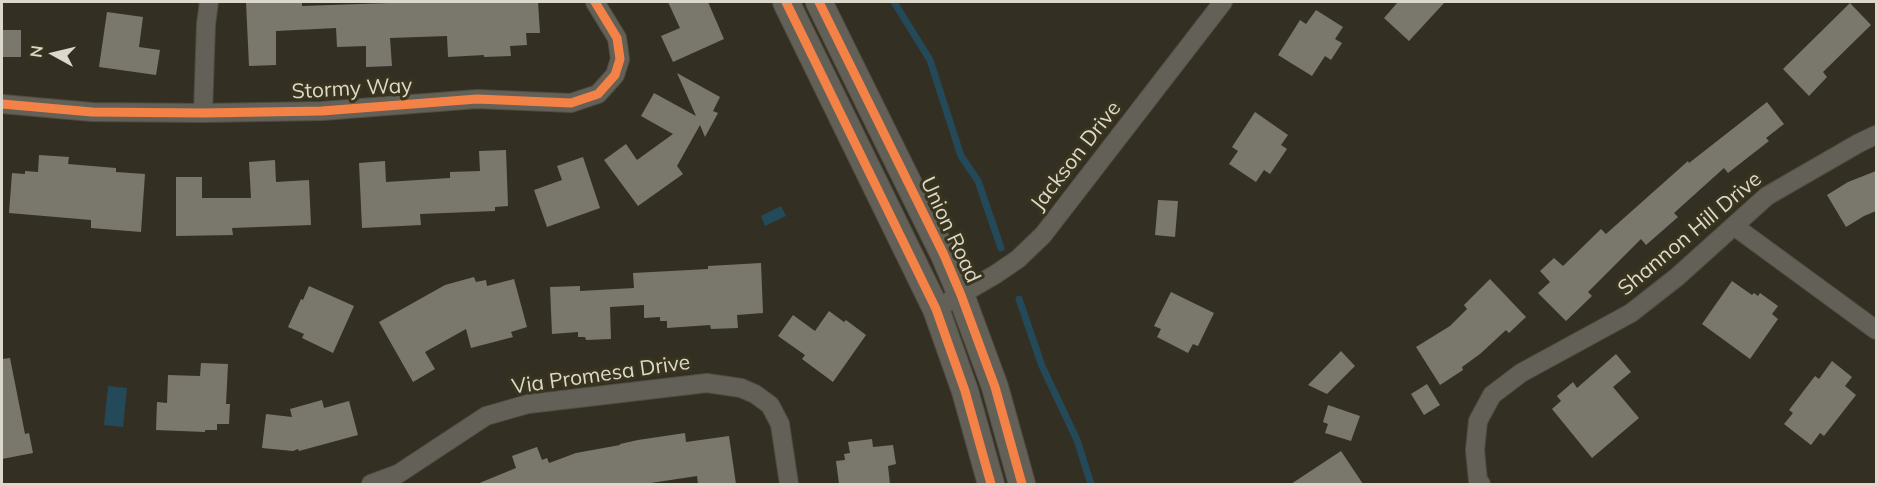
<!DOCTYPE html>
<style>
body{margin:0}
#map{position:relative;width:1878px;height:486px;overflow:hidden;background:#333023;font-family:Mulish,sans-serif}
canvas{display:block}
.frame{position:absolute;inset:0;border:3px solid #dcd9cc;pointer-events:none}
.north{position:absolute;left:24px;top:24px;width:60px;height:60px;-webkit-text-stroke:4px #39341d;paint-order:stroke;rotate:278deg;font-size:16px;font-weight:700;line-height:24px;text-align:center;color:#dcd9cc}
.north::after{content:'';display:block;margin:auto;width:21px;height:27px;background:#dcd9cc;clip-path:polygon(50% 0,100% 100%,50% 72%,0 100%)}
</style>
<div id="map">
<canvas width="1878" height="486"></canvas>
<div class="frame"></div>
<div class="north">N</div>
</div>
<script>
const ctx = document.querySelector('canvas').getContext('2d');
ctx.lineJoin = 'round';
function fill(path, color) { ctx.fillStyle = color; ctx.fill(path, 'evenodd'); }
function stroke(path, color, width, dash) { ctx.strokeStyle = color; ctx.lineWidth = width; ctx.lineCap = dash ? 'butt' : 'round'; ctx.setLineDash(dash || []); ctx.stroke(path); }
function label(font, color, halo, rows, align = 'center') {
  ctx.font = font + ' Mulish,sans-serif'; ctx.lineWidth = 6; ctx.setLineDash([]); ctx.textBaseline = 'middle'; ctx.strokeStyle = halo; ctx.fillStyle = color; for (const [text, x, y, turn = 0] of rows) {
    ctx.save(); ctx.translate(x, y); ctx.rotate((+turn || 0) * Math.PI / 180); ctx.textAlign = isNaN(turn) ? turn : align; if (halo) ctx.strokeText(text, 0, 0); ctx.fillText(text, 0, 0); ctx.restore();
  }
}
fill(new Path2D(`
 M781,206l5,10 -21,10 -4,-10z
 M108,386l19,2 -4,39 -19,-2z`), '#244959');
stroke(new Path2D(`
 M894,2l36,58 31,96 17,25 23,67
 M1019,299l23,67 35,74 14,44`), '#244959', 7);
fill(new Path2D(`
 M246,2h56v4l117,-4h119l2,31h-14l1,12 -17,1 1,10 -27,1v-2l-36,2 -1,-21 -57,2 2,28 -26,1v-21l-29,1 -1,-19 -60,3v34l-27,1z
 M668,2h40l16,37 -51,23 -12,-26 19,-8z
 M1398,2h47l-36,39 -25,-23z
 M1850,3l21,22 -48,47 4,5 -18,19 -26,-27z
 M1316,10l27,17 -8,12 7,4 -11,17 -6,-4 -13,20 -34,-21 22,-35 6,4z
 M107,12l36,5 -4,30 21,3 -4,25 -57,-8z
 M2,30h19v27h-19z
 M677,73l43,24 -7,14 5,2 -13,24 -5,-12 -23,41 6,8 -45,32 -34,-46 22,-16 11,16 36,-26 -32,-18 13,-23 42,23z
 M1767,102l17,22 -18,14 3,3 -41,32 -4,-5 -50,45 4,4 -32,28 -5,-6 -53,53 4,4 -26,25 -28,-28 12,-11 -10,-11 14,-13 9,8 38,-37 5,5 82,-73 1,2z
 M1255,112l33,23 -7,10 6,4 -17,25 -6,-4 -8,12 -27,-18 9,-13 -6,-4z
 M506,150l2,56 -13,1v4l-75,3 1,11 -59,3 -3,-65 26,-2 1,21 64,-4v-6l30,-1 -1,-20z
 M39,155l30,2 -1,7 48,4v4l29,2 -4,58 -50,-4v-8l-82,-7 3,-40 13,1v-3l13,1z
 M583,157l17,51 -53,19 -13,-37 28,-10 -5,-14z
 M275,160l1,22 33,-2 2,45 -79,3 1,7 -57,1v-59h26v21h49l-2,-36z
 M1876,171v40l-12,5 -18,11 -19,-32 21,-13z
 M1158,200l20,1 -3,36 -20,-2z
 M761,263l2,50 -26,2 1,13 -27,1 -1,-4 -43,3v-7h-7v-4l-16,1v-13l-34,2 1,32 -25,1 -1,-3h-7v-5l-26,2 -2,-47 30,-1v5l54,-3 -1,-15 75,-4v-3z
 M474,277l2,5 10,-2 1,6 27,-7 13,48 -16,5 2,5 -42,11 -5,-19 -41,23 10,17 -22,13 -34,-60 66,-37z
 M1490,279l36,38 -17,16 -3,-3 -26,24 -18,13 1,3 -23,15 -24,-38 34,-21 17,-17 -3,-4z
 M1732,281l20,14 2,-2 4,3 2,-3 18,13 -6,8 6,5 -28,40 -48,-35z
 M309,286l45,20 -21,47 -31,-15 2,-4 -16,-7 13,-28 2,1z
 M1171,292l43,21 -16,33 -5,-2 -5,9 -31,-16 4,-8 -7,-3z
 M829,311l15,11 2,-2 20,15 -33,47 -31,-23 3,-4 -27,-19 15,-21 22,16z
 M1341,351l14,15 -28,28 -19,-9z
 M1616,354l15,18 -18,15 26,31 -47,40 -40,-49 9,-8 -4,-5 16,-14 4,6z
 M10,358l15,76 4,-1 4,20 -31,6v-100z
 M1832,361l20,16 -7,9 11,9 -32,41 -4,-3 -9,12 -27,-21 9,-11 -4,-3 26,-34 4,3z
 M201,363l27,1 -2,40h4l-1,20h-12v6h-12v2l-49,-2 1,-28 10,1 1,-28 32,1z
 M1427,384l13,21 -16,10 -13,-21z
 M322,400l2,8 25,-7 9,34 -59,16 -1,-2 -5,2 -31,-3 4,-34 26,3 -2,-8z
 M1328,405l32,11 -9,25 -26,-8 3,-9 -5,-2z
 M685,433l1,9 43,-6 7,48h-38l-1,-8 -53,8h-167l39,-16 -4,-12 25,-9 5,13 5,-2 2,5 27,-10 44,-8v-1l18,-4z
 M872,439l1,8 20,-2 3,19 -8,2 2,18h-51l-3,-23 9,-1 -1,-6 6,-1 -2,-11z
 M1341,451l22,33h-72z`), '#7a786d');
const street = new Path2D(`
 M2,104l90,8 111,1 119,-2 155,-12 94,4 27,-9 17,-19 5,-16 -3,-21 -22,-36
 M203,113l3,-89 3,-22
 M1734,226l142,104
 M936,309l60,-35 22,-15 25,-24 180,-233
 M371,484l27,-10 88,-58 42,-12 179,-21 34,5 14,6 15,11 10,19 9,60
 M1481,484l-3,-3 -3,-31 3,-29 14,-26 29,-22 110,-60 46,-36 90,-81 92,-53 17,-8`);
const secondary = new Path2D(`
 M786,2l150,307 29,82 26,93
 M819,2l125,253 17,40 34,92 27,97`);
stroke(street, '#504d42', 20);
stroke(secondary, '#504d42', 28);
stroke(street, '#636058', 18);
stroke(secondary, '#636058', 26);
stroke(new Path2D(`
 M786,2l150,307 29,82 26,93
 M819,2l125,253 17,40 34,92 27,97
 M2,104l90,8 111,1 119,-2 155,-12 94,4 27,-9 17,-19 5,-16 -3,-21 -22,-36`), '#f48246', 9);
label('21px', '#dcd9cc', '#39341d', [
 ["Stormy Way",352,89,-3],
 ["Jackson Drive",1076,156,-52],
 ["Union Road",950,230,65],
 ["Shannon Hill Drive",1690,234,-40],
 ["Via Promesa Drive",601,375,-8]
]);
</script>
